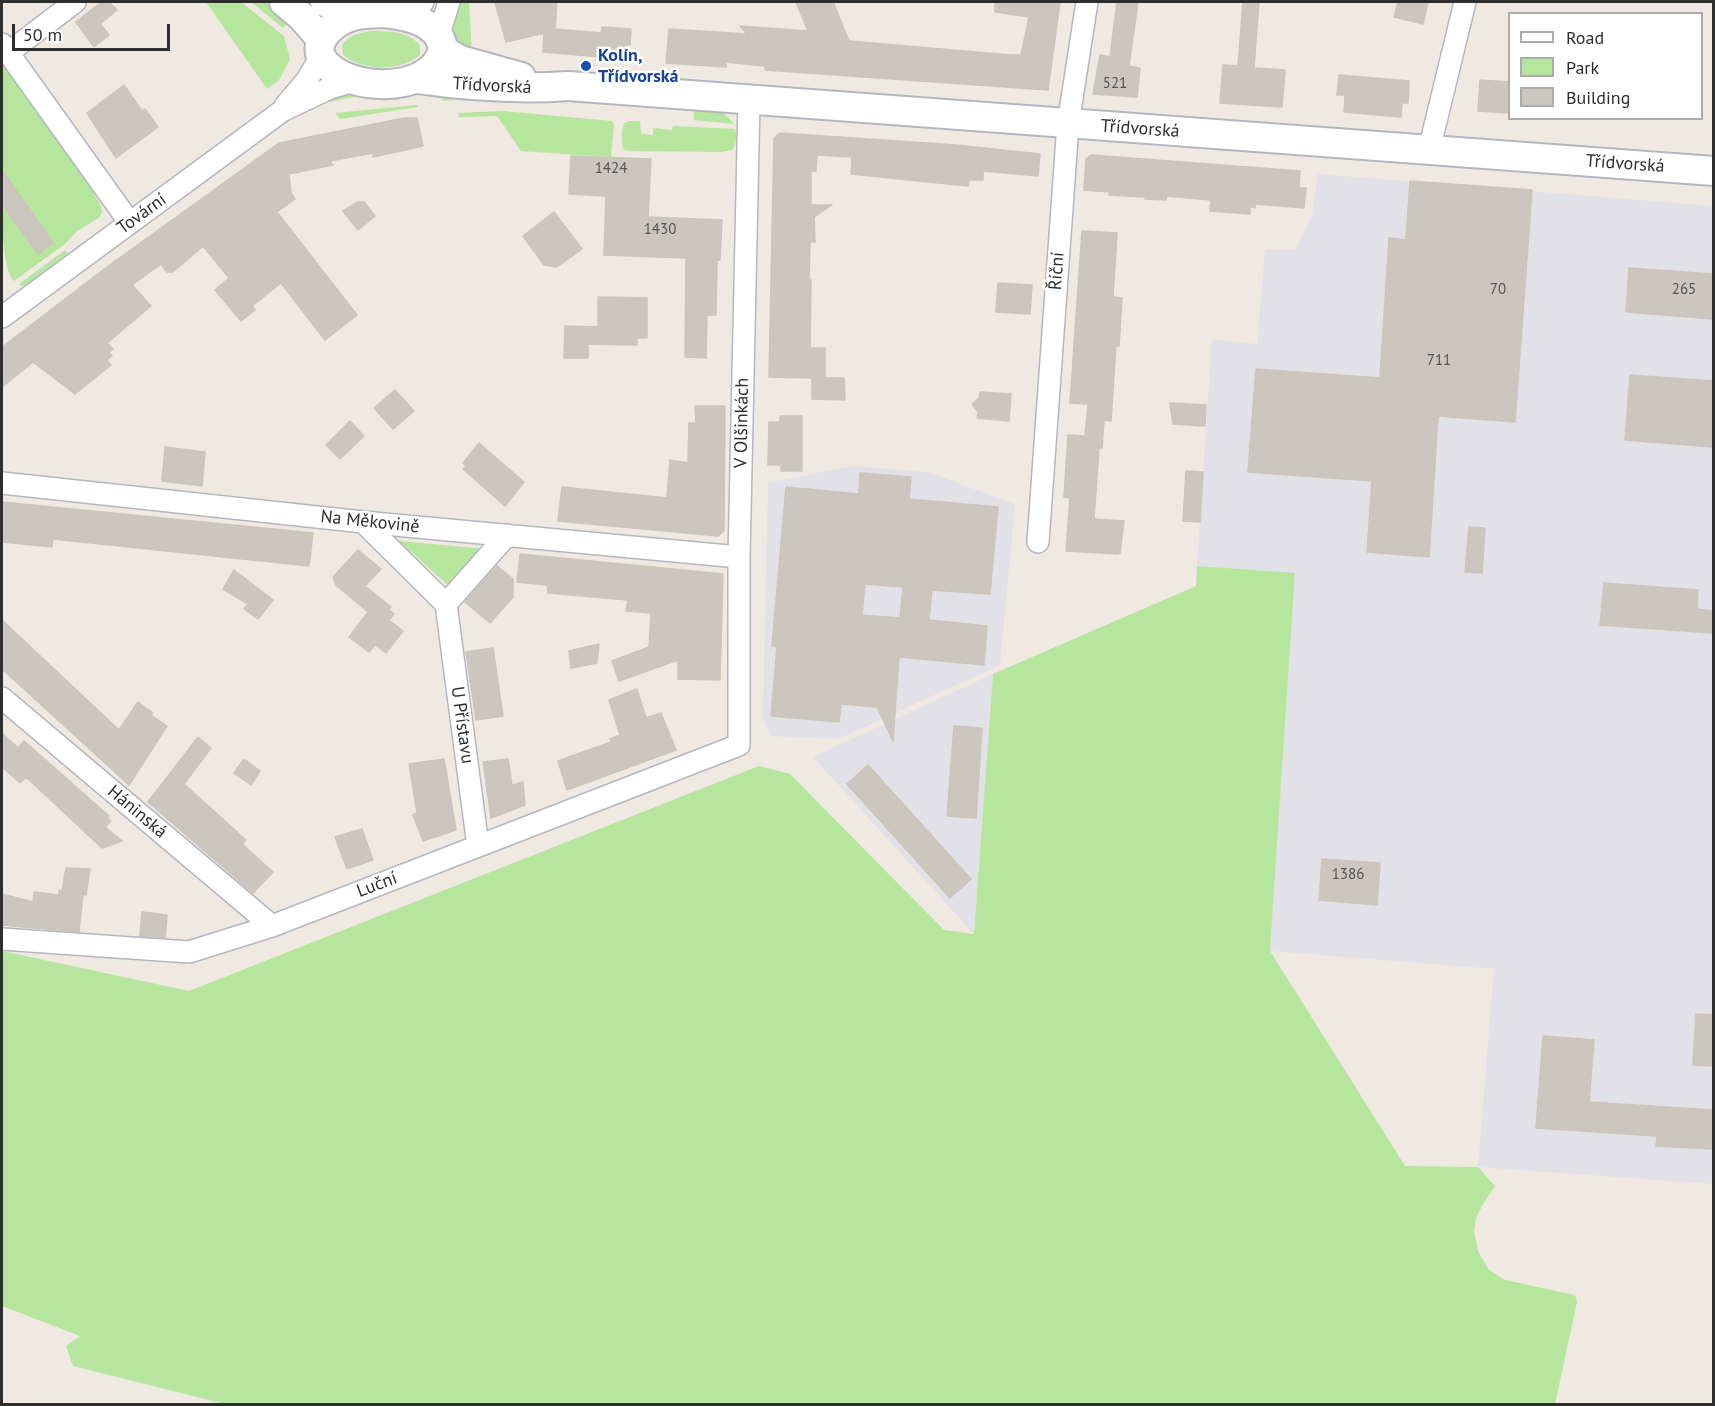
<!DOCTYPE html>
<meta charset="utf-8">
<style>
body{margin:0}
#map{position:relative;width:1715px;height:1406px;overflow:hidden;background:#efe9e1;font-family:"PT Sans",sans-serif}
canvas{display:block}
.frame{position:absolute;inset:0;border:3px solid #2e2e2e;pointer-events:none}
.legend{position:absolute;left:1508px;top:12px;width:195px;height:108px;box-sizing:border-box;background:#fff;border:2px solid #ababab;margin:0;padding:8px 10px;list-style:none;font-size:18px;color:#2e2e2e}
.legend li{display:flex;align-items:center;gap:12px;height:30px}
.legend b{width:30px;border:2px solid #ababab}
.scale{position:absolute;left:12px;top:24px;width:158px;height:27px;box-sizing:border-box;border:3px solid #2e2e2e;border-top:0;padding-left:8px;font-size:18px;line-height:21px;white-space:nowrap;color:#2e2e2e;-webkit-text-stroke:4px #fff;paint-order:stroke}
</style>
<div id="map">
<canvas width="1715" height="1406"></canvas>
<div class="frame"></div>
<ul class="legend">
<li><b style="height:8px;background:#fff"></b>Road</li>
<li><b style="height:16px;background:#b6e59e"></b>Park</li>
<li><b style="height:16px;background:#cbc7bf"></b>Building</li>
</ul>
<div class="scale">50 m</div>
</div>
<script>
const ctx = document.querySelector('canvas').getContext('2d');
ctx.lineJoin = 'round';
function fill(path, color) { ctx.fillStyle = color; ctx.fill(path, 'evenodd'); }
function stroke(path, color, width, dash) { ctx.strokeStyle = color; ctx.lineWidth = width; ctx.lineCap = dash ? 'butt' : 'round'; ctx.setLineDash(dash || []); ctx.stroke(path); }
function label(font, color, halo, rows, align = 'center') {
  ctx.font = font + ' "PT Sans",sans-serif'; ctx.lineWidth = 5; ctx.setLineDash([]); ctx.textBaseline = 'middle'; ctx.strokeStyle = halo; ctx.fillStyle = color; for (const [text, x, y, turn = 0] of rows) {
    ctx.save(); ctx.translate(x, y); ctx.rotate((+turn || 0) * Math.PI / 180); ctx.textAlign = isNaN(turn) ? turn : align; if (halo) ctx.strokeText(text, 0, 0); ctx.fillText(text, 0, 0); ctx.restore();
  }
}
fill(new Path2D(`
 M1318,174l395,32v978l-235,-17 16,-198 -224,-18 25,-377 -98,-8 15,-227 45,5 8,-94h31l16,-35z
 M851,466l77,6 87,32 -15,161 -162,74 -68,-3 -7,-18 5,-235z
 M993,674l-19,260 -161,-177z`), '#e3e1e8');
fill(new Path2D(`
 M206,2h35l43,34 6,23 -11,21 -12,9z
 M251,2h18l22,17 -8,9z
 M461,2h8l3,53 -12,-5 -12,-17z
 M370,31c17,0 40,0 50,15v9c-20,17 -57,16 -77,0l-1,-10c7,-10 17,-12 28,-14z
 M2,61l81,114 18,31 1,6 -2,5 -23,14 -12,13 -51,37c-11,-8 -12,-59 -12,-74l36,46 15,-11 -51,-72z
 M407,90l57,8 -19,3c-26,-18 -91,-5 -121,2v-4l15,-7z
 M417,105l1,2 -78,12 -5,-6z
 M694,108l29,4 11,12 -40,-4z
 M503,111l109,10 2,3 -3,33 -90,-6 -24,-35 -39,1 1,-4z
 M629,121h11l1,13 12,1v-7l19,2 1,-4 62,3c3,7 1,16 -3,21l-11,2 -90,-1 -7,-1c-4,-8 -2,-18 0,-27z
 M65,250l3,3 -42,32 -5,1 -2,-2z
 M399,541l87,8 -35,39z
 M1197,566l98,7 -25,378 135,215 73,1 17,19 -12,18 -7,14 -2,13 4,20 11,19 16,10 70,15 2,7 -22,102h-1330l-152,-38 -7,-20 14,-10 -78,-30v-355l187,40 570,-225 31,8 154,156 30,4 19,-260 203,-88z`), '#b6e59e');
const building = new Path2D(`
 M101,2h8l8,8 -17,14 9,11 -15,12 -18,-25z
 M495,2h62l-2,27 46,4 1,-6 29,2 -1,16h-5v14l-82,-7 1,-19 -38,9z
 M796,2h37l16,39 162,14h10l8,-38 -34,-5v-10h65l-12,88 -283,-20v-4l-39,-4v5l-60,-4 3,-34 78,5 -7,-8 68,5z
 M1117,2h21l-9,64 11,2 -3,29 -44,-3 7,-39 10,2z
 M1243,2h16l-5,66 31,2 -3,37 -62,-4 3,-38 15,1z
 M1398,2h30l-5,22 -29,-7z
 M1339,75l70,6 -1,22h-6l-1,14 -57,-5 1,-17h-8z
 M1480,80l29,2v31l-31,-2z
 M124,85l18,26 3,-2 13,18 -42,31 -29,-45z
 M404,118h13l6,28 -50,11v-4l-43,8 3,4 -44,9 2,19 4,6 -18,13 80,103 -32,25 -44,-57 -29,23 3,4 -14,11 -26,-31 14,-12 -26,-32 -30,26h-6l-6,-8 -29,21 19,21 -44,37 6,6 -4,3 3,4 -5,4 4,5 -36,29 -42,-32 -31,25v-40l105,-80 172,-124z
 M780,133l176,12 84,9 -2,22 -55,-5v9h-14l-1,6 -117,-12 1,-17 -35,-2 -1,16h-5v34h21l-18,12 1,25h-5l-1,38h2l-1,68h15v30h19l1,22 -33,-1v-21l-43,-1 5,-239z
 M1091,155l209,16 -1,17h7l-2,20 -49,-4v4l-5,-2v8l-40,-3 1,-11 -44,-4 -1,4 -21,-1v-2l-36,-2 1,-3 -26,-2 2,-31z
 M571,156l80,3 -3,58 74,3 -2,40h-3l-1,55h-9l-1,43 -21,-1 1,-99 -82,-3 2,-59 -37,-2z
 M2,170l51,73 -15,11 -36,-49z
 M1410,181l122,9 -17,232 -77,-6 -9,141 -62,-5 5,-71 -124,-9 8,-103 124,9 9,-140 17,2z
 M358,202h6l11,14 -17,14 -15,-19z
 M554,212l28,37 -25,18 -13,-2 -21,-29z
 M1082,231l35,2 -4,64 9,1 -3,48 -3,-1 -5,76 -7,-1 -2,28h-3l-5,71 30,2 -4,32 -2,1 -52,-3 4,-53 -6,-1 4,-62 17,1 3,-32 -18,-1z
 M1629,268l84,6v45l-87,-7z
 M998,283l34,2 -2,29 -34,-2z
 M598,297l49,1v40h-10v7l-49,-1v14h-24l1,-32 33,1z
 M1630,375l83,6v66l-88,-7z
 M395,390l19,21 -21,18 -19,-21z
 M980,392l31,2 -2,27 -32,-3 1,-6 -6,-8 7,-6z
 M1170,403l36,2 -1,21 -32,-2z
 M695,406h30l-1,125 -6,5 -160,-15 4,-34 105,11 3,-38 18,3 1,-40h7z
 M780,416h22v55h-21v-6h-13l1,-43h11z
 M350,421l14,15 -24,23 -14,-14z
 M479,443l45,39 -19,24 -42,-37 3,-3 -3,-3z
 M165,447l40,5 -3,34 -40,-5z
 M1186,471l17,1 -3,50 -17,-1z
 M860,473l51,4 -2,22 89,8 -8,87 -58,-4 -3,30 58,6 -3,39 -85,-8 -6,84 -16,-34 -36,-3 -2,18 -68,-6 6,-69 -5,-1 14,-159 73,7zM865,584l38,3 -3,31 -38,-3z
 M2,502l311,31 -4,33 -256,-27 -1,8 -50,-5z
 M1469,527l16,1 -3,45 -17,-1z
 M358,550l23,19 -16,17 26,21 -2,3 5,4 -5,6 14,11 -17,22 -11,-8 -6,7 -20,-15 19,-25 -32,-27 -3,-8z
 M520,554l203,20 -3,106 -42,-1v-19l-59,21 -7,-20 37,-14 2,-34 -25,-2 2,-11 -80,-7 -1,-8 -30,-3z
 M497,566l16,13v18l-23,26 -25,-21z
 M234,570l39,30 -15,19 -14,-10 4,-5 -25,-15z
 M1604,583l94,7 -1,19 16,2v22l-113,-8z
 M2,620l117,110 19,-28 15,11 -2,2 16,11 -38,59 -127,-116z
 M599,644l-2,19 -26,5 -2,-17z
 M493,648l10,68 -27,4 -10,-68z
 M637,689l9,29 15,-5 15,37 -109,40 -9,-29 53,-19 -1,-3 10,-4 -11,-35z
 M954,726l28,2 -6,90 -29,-2z
 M2,733l16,15 6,-7 85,75 -2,2 4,3 -6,6 17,14 -20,7 -76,-71 -6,6 -18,-16z
 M198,737l13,11 -27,36 62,56 -4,4 31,28 -20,21 -105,-91z
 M244,759l16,12 -9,14 -17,-12z
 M444,759l12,71 -33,11 -10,-26 4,-2 -8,-49z
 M508,759l4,26 11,-3 2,23 -34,13 -8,-56z
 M868,765l103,114 -21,19 -103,-114z
 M362,829l11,31 -26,9 -12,-32z
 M1322,859l58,4 -3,42 -58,-5z
 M66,868l24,1 -4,26 -3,-1 -4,38 -77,-7v-31l31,8 1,-10 25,3v-5l3,1z
 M142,912l25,3 -2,23 -25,-2z
 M1696,1014l17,1v51l-20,-1z
 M1543,1036l51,4 -5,62 124,8v39l-57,-3 1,-10 -121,-8z`);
fill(building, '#cbc7bf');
stroke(building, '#cbc5ba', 1.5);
const minor = new Path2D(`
 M398,15l25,-13
 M439,34l10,-32
 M2,44l128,179
 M8,53l67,-51
 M285,106l22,-26 14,-24
 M1429,150l36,-148
 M2,317l280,-206 48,-23 25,-7
 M2,483l361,39 376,35
 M363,522l83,82 32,242
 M1038,542l30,-418 19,-122
 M446,604l61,-69
 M2,698l270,228
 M2,939l187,13 83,-26 467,-181v-188l10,-456`);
const secondary = new Path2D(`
 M284,2l18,15 19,22
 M325,2l36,12
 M383,13c23,2 58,9 60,37 -3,9 -8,17 -16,22 -25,19 -78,15 -100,-7 -20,-19 4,-42 23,-48 11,-4 22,-3 33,-4z
 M443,50l17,10 61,17
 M416,79c51,7 100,11 152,7l1146,85`);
stroke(minor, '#b4b7c1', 24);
stroke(secondary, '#b4b7c1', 32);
stroke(minor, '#fff', 21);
stroke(secondary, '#fff', 28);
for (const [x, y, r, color] of [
 [586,66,6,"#1a4fb4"]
]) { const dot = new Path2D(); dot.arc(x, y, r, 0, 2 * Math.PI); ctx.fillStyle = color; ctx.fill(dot); stroke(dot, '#fff', 2); }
label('15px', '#555452', null, [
 ["521",1115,84],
 ["1424",611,169],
 ["1430",660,230],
 ["70",1498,290],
 ["265",1684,290],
 ["711",1439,361],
 ["1386",1348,875]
]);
label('bold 18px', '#164399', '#fff', [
 ["Kolín,",598,56],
 ["Třídvorská",598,77]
], 'left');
label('18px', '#2e2e2e', '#fff', [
 ["Třídvorská",492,86,3],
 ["Třídvorská",1140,129,4],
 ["Třídvorská",1625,164,4],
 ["Tovární",142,214,-36],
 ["Říční",1057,271,-86],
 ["V Olšinkách",742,423,-89],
 ["Na Měkovině",370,522,6],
 ["U Přístavu",462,725,82],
 ["Háninská",137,812,40],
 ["Luční",377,885,-21]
]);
</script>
